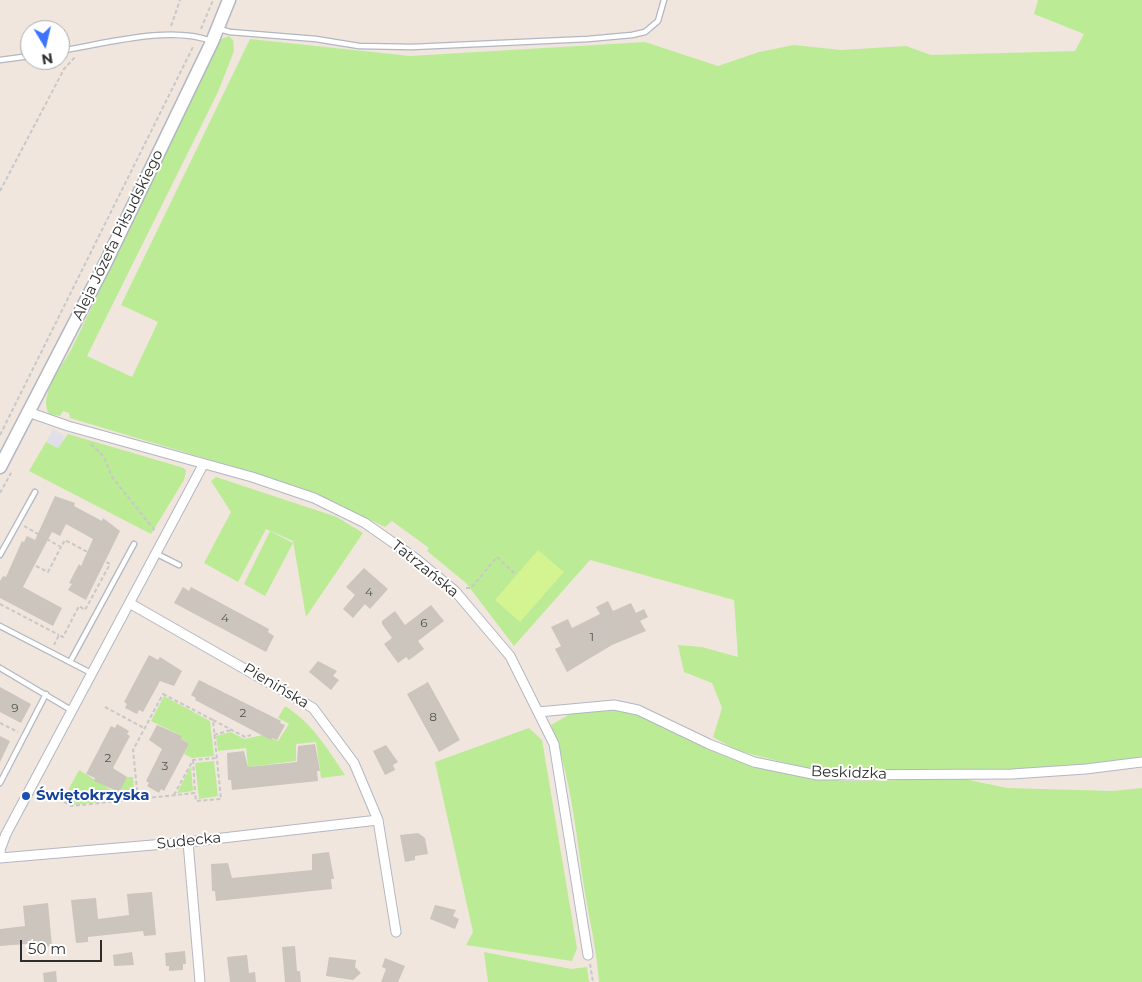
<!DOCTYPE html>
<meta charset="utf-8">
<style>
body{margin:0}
#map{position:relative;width:1142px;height:982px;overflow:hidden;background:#f0e6de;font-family:Montserrat,sans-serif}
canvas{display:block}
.north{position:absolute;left:20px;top:20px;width:50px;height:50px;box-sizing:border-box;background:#fff;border:1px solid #ababab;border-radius:50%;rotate:171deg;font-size:14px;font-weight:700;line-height:20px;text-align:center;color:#2d2d2d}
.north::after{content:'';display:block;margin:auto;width:18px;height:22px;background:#3c74ff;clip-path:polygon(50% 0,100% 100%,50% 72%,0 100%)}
.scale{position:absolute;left:20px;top:940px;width:82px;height:22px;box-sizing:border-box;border:2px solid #2d2d2d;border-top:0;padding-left:6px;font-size:15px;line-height:18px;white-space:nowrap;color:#2d2d2d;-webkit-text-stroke:4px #fff;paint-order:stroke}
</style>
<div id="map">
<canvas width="1142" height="982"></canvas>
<div class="north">N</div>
<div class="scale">50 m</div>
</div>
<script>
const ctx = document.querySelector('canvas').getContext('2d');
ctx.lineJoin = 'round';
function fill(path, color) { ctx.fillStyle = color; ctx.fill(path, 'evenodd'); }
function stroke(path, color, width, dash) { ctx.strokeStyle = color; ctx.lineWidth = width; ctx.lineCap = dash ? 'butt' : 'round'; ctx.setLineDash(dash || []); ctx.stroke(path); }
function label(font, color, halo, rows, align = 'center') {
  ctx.font = font + ' Montserrat,sans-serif'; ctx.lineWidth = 4; ctx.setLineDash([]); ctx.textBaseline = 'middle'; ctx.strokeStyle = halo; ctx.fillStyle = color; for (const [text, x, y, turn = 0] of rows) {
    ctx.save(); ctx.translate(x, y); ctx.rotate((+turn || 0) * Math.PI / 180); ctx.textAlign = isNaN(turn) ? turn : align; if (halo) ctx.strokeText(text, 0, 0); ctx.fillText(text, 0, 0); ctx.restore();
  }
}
fill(new Path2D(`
 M53,429l12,7 -7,13 -12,-7z`), '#e1dfe8');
fill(new Path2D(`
 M1038,0h104v758l-64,9 -80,3 -179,1 -81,-20 -25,-14 9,-29 -10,-25 -28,-11 -6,-27 24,2 36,10 -4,-57 -144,-40 -76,86 -48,-63 -39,-32 2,-3 -37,-27 -7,6 -64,-31 -77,-26 -174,-52 -1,-5 -6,-2 -3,5 -11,-2c-11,-19 13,-48 22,-64l150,-311 8,-3 4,4 1,11 -16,41 -131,264 45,21 26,-55 -37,-17 129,-266 160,17 235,-14 73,24 41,-14 35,-7 47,5 65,-4 25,9 144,-4 9,-17 -50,-20z
 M68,434l116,34 2,3 -2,9 -33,54 -122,-63 17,-29 12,6z
 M216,477l121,40 26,16 -57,84 -13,-76 -27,-12 -28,53 -34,-19 27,-51 -20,-31z
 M270,531l23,12 -28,53 -21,-12z
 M164,696l46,25 4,35 -22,2 -8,-4 5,-10 -8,-5 1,-3 -31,-15z
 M285,706c27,17 43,43 60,69l-24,3 -5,-36 -20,2v17l-48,6 -2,-19 -28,3 -2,-15 15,-4 13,7 19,-4 15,6 11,-17 -11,-6z
 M600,709l30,3 24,7 66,35 24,9 75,15 25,3 120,-2 43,9 105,3 30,-3v194h-543c-2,-32 -10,-63 -15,-95 -8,-54 -13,-111 -33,-162l19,-11z
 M529,728l13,12 35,208 -5,13 -106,-16 7,-13 -38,-170z
 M214,761l4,35 -19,3 -4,-36z
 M191,766l2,25 -16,2z
 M79,770l34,21 14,-14h6l2,21 -63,7 -9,-5z
 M484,952l87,17 16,-2 2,15h-101z`), '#bceb96');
fill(new Path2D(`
 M538,550l26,22 -44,50 -25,-22z`), '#d4f391');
fill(new Path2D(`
 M55,496l20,7 -1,3 28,15 1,-3 17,13 -34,69 -18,-10 4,-6 -3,-1 10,-19 2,2 12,-27 -27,-15 -6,12 -8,-4 -29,55 39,21 -9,18 -53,-28v-17l3,-5 3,1 16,-36 2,1 3,-6 8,4z
 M364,568l24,21 -18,20 -5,-5 -12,14 -10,-9 12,-14 -9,-8z
 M183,587l6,4 2,-4 78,42 -1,3 6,4 -8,16 -92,-49z
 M608,601l5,10 18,-8 5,10 8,-4 4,8 -8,4 6,10 -34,14 -45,27 -12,-23 6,-3 -10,-19 17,-8 4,9 28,-14 -4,-7z
 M431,605l13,16 -26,20 6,8 -15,11 -3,-3 -8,6 -14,-19 8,-6 -10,-14v-3l13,-10 10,14z
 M149,655l9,5 2,-3 22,14 -8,15 -14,-5 -17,31 -4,-2 -2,4 -12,-6 2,-4 -3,-2z
 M318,661l19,10 -4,5 6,4 -8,10 -22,-18z
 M199,680l82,41 -1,2 5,2 -8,15 -5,-2 -1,2 -76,-40 1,-2 -5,-3z
 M428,682l32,58 -21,12 -32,-58z
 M0,687l31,17 -10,19 -21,-11z
 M117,724l12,7 -2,3 3,2 -17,32 14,9 -8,15 -25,-11 1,-3 -9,-4 25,-48 4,2z
 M157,725l25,11 -1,3 8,5 -25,47 -3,-2 -2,4 -12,-7 2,-3 -3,-2 16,-32 -13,-9z
 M0,736l10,5 -10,21z
 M315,744l5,27h-3l1,10 -86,9 -1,-10h-3l-1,-27 17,-2 4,16 49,-5 1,-16z
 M386,745l12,17 -5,3 2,5 -10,5 -12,-24z
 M418,833l7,5 3,16 -13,2v4l-10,2 -5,-27z
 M329,852l5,27h-3l1,10 -116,12 -1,-10h-3l-1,-27 17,-1 4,15 80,-8v-16z
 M152,892l4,43 -12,1 -1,-5 -55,6v5l-12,1 -5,-43 25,-2 2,21 31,-4 -2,-21z
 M48,903l4,43 -13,1v-4l-39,3v-17l25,-3 -2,-20z
 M435,905l21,5 -3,6 6,3 -4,10 -25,-10z
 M295,946l2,25h3l1,11h-16l-3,-35z
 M185,951l1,13h-3v6l-14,1v-5h-3l-1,-13z
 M132,952l2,13 -20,1 -1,-11z
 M247,955l2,18 6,-1 1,10h-26l-3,-25z
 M329,957l27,3 -1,7 6,6 -8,7 -27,-4z
 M385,958l20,8 -7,16h-17l5,-13 -4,-2z
 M56,971l1,11h-13l-1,-9z`), '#cbc5bd');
const lane = new Path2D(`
 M219,29l11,3 86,7 43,7 53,1 176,-8 44,-4 13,-3 13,-11 6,-21
 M60,51c44,-7 110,-26 151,-10
 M0,60l30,-4
 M157,554l22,11
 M0,555l35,-63
 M0,626l91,47
 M70,662l64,-118
 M0,668l71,42
 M0,783l46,-89`);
const street = new Path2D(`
 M28,412l40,14 184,51 62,21 51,25 50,35 40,33 55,65 44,88 34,211
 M131,604l182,104 41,55 24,57 18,112
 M538,712l76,-7 24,5 71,34 45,18 63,13 195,-1 74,-5 56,-7
 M188,842l12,140
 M0,858l188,-16 190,-22
 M1,858l-1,-8 6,-16 197,-369`);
const secondary = new Path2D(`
 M0,467l105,-203 107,-222 17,-42`);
stroke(lane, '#b2b7c2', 7);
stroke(street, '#b2b7c2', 11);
stroke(secondary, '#b2b7c2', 15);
stroke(new Path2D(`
 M171,26l9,-26
 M201,29l12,-29
 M0,191l64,-122 12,-13
 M0,435l194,-390
 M91,444l13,13 8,20 44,55
 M0,493l11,-20
 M24,526l37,21 4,-7 45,24 -25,46 -6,-4 -16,31 -4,-2 -5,10
 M36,566l12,6 13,-25
 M466,588h5l26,-31 18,17
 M0,604l59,31
 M163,694l50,26 8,79 -25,2 -1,-8 -57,6 -5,-49z
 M105,707l39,21
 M213,720l32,17 6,-2
 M0,723l18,9
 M214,735l17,-5
 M193,760l2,33
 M174,795l19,-35 23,-2
 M64,802l7,4 67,-7
 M590,964l3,18`), '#c8c8c8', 2, [4, 2.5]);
stroke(lane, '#fff', 4.5);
stroke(street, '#fff', 9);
stroke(secondary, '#fff', 12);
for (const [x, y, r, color] of [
 [26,796,5,"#1a4fb4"]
]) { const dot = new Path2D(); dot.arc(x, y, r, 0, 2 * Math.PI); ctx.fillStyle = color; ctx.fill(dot); stroke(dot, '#fff', 2); }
label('12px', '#545351', null, [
 ["4",369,592],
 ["4",225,618],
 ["6",424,623],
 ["1",592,637],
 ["9",15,708],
 ["2",243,713],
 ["8",433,717],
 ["2",108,758],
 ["3",165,766]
]);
label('15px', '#2d2d2d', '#fff', [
 ["Aleja Józefa Piłsudskiego",118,235,-64],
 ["Tatrzańska",425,569,39],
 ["Pienińska",276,686,31],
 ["Beskidzka",849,773,2],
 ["Sudecka",189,841,-6]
]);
label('bold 15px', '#164399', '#fff', [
 ["Świętokrzyska",36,796]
], 'left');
</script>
